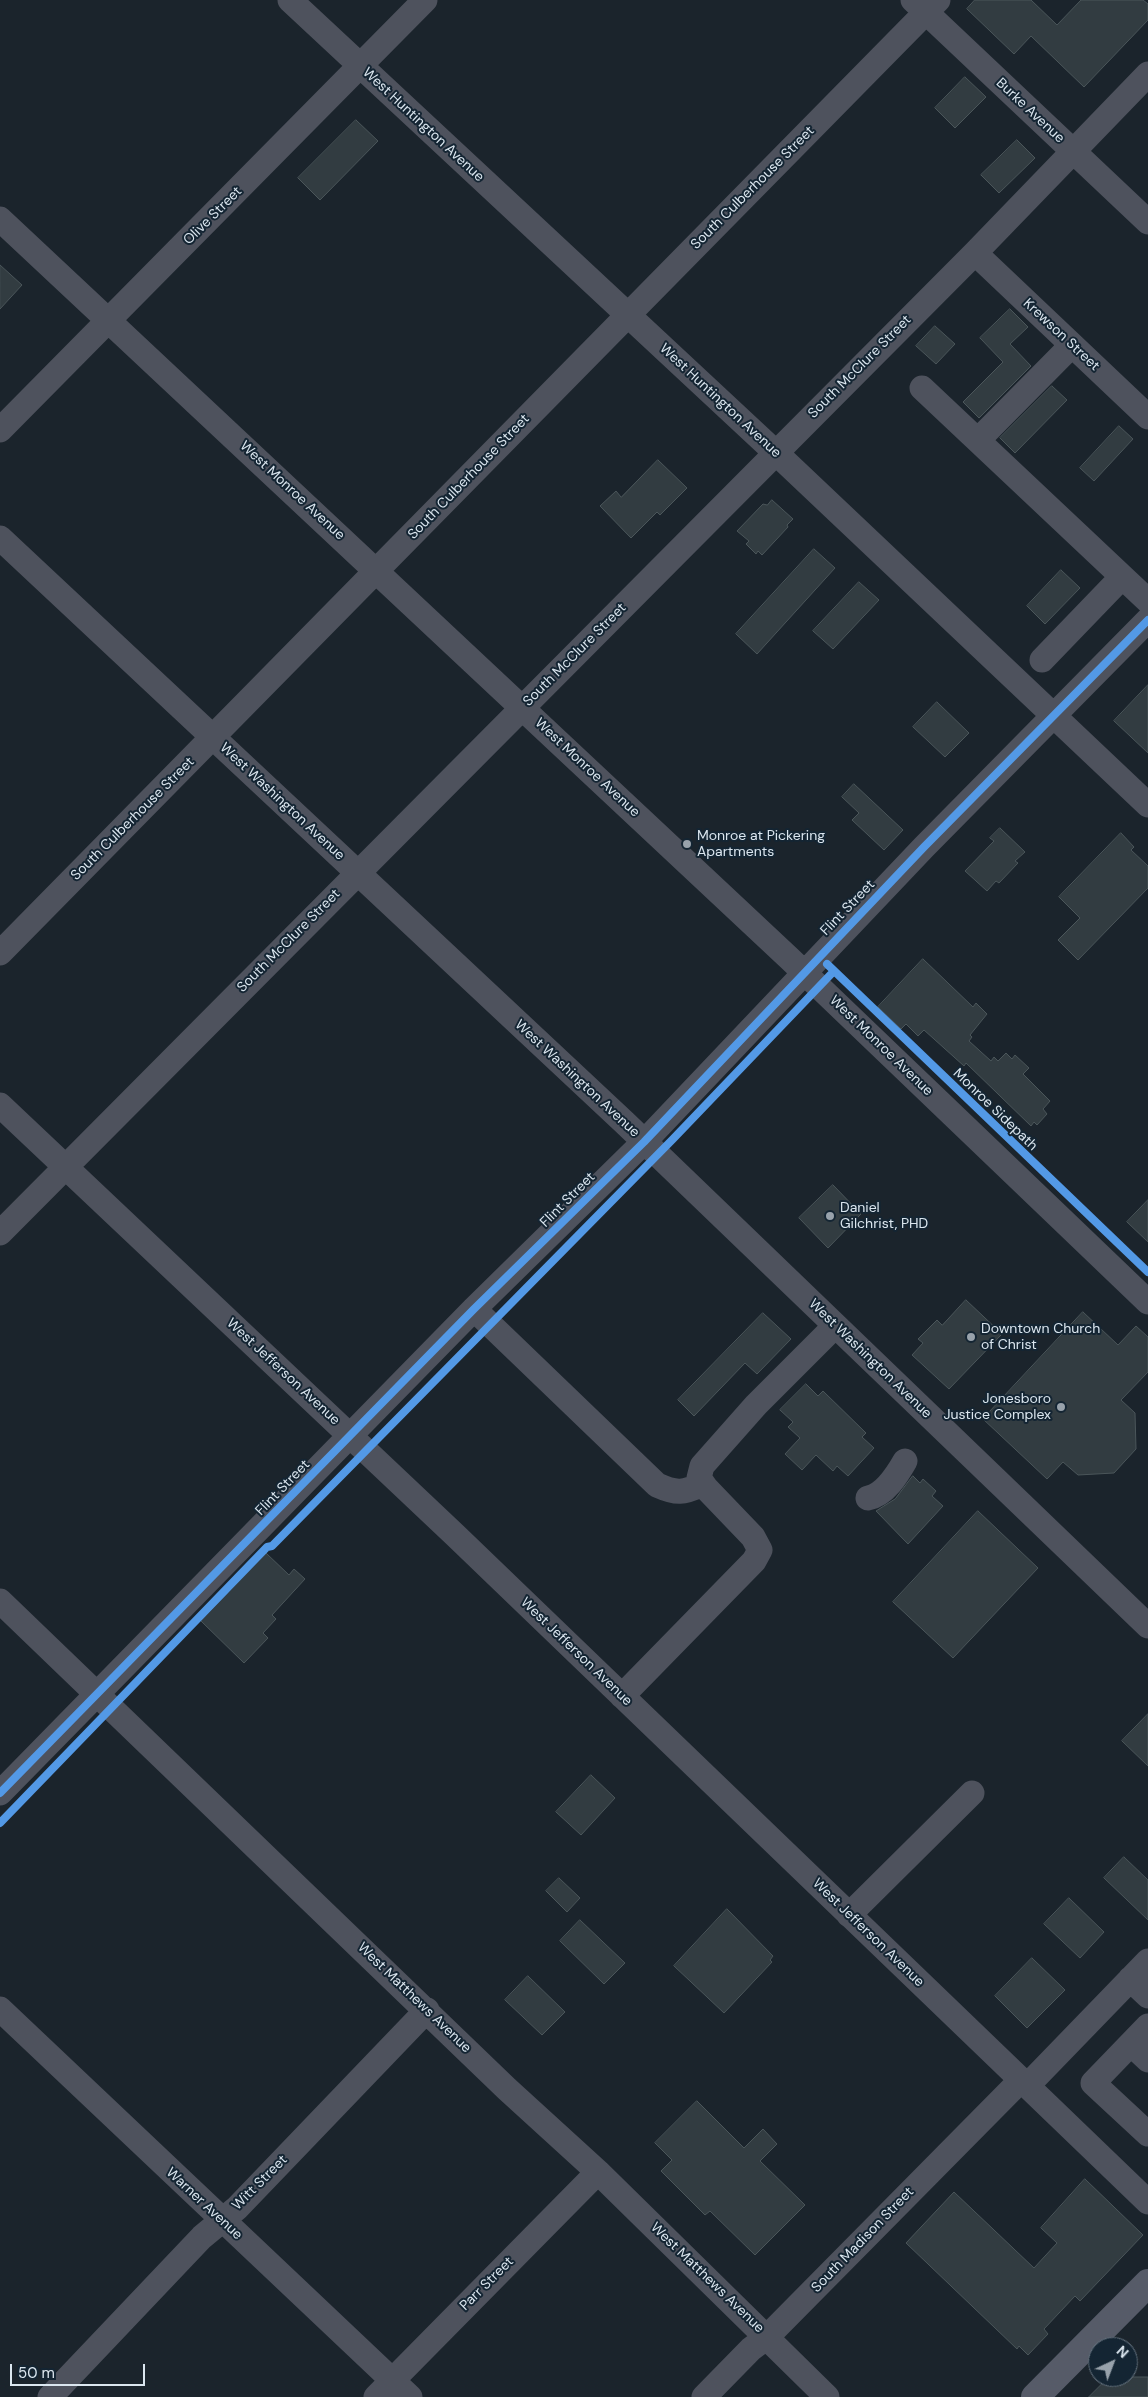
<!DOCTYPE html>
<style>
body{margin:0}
#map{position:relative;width:1148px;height:2397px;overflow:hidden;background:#1b242c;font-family:"DM Sans",sans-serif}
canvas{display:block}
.north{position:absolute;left:1088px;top:2337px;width:50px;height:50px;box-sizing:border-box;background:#142533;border:1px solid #64727e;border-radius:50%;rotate:43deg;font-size:14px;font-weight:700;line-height:20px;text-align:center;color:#dbe6ef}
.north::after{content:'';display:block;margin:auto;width:18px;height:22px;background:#98a2ab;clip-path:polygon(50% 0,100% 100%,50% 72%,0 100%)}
.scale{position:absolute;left:10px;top:2364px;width:135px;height:22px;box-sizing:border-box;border:2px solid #dbe6ef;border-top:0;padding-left:6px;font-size:15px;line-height:18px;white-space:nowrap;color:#dbe6ef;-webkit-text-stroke:4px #142533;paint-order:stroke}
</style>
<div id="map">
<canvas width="1148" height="2397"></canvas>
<div class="north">N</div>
<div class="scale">50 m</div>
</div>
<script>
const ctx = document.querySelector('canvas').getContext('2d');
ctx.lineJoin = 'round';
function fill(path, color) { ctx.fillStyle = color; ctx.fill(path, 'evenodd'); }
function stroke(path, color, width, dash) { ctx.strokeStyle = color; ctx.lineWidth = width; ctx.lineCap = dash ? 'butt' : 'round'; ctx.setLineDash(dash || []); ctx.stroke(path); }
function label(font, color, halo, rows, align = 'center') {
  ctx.font = font + ' "DM Sans",sans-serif'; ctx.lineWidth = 4; ctx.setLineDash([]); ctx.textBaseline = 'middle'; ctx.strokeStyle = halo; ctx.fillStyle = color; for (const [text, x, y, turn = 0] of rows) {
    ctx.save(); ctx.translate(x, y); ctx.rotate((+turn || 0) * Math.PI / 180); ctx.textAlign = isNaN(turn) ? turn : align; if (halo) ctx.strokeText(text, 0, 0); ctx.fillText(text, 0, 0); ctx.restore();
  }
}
const building = new Path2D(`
 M975,0h56l26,25 24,-25h62l5,4v16l-64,67 -53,-51 -17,18 -47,-45z
 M965,77l21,20 -31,31 -20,-20z
 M356,120l22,21 -58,59 -22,-22z
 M1017,140l18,18 -36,35 -18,-18z
 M0,265l22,20 -22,24z
 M1010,309l18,18 -18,17 21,22 -52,52 -16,-16 40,-40 -23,-24z
 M935,326l20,18 -19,20 -20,-18z
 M1052,386l15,14 -52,53 -15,-15z
 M1119,426l14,13 -39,42 -14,-13z
 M658,460l29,28 -27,27 -3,-3 -26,26 -31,-32 16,-15 5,6z
 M772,500l21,19 -6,6 1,2 -26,28 -4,-4 -2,3 -10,-10 3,-3 -12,-10 26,-27 4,1z
 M814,549l21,19 -78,86 -21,-20z
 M1061,570l19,18 -35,36 -18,-18z
 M859,582l20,18 -46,49 -20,-18z
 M1148,685v68l-34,-32z
 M937,702l32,31 -24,24 -32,-30z
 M854,784l49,46 -19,20 -32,-30 7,-7 -17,-16z
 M1000,828l25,24 -10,9 3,2 -19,20 -3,-2 -9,10 -22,-20 29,-30 -4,-3z
 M1121,833l13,14 -3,3 17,16v22l-70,72 -20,-20 22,-22 -21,-21z
 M923,959l50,48 3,-4 11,11 -17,21 2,2 -3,4 22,20 3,-4 4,4 8,-8 6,6 3,-4 14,13 -6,6 27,27 -7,8 4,5 -10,11 -3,-3 -3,4 -65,-63 -2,3 -40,-36 -6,6 -12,-12 -5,5 -23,-22z
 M833,1185l28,29 -33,34 -29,-30z
 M1148,1200v42l-21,-20z
 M966,1300l36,34 -53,55 -37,-34 11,-12 -5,-4 19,-19 5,5z
 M1083,1312l35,33 18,-19 12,11v35l-27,28 14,13 1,36 -22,24 -36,2 -15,-13 -16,17 -64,-60z
 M763,1313l28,26 -34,35 -12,-11 -51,53 -16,-16z
 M806,1384l12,12 5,-5 43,42 -4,4 12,11 -26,28 -11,-10 -4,5 -17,-16 -14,15 -17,-16 15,-16 -12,-11 5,-5 -13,-12z
 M913,1476l7,7 3,-4 13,12 -4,5 11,10 -35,38 -32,-33 19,-12z
 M978,1511l60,57 -85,90 -60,-56z
 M266,1553l23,22 5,-6 11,10 -33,36 4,4 -13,14 5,5 -24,25 -43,-42z
 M1148,1714v52l-26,-25z
 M591,1775l24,23 -34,37 -25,-23z
 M1124,1857l24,23v40l-44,-42z
 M559,1878l21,20 -13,14 -21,-21z
 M1069,1898l35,34 -24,26 -36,-34z
 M727,1909l46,47 -3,4 2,2 -48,51 -50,-47z
 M580,1920l45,43 -21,21 -44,-43z
 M1032,1958l33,32 -38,38 -32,-32z
 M528,1976l37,36 -23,23 -37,-35z
 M697,2101l47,47 19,-19 14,15 -17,17 45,44 -50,50 -45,-44 -5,4 -44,-44 11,-11 -17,-17z
 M1085,2179l58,56 -63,66 -5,-5 -31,33 4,5 -20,21 -9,-9 -2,3 -111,-106 48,-51 80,76 23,-25 -16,-15z
 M1109,2377h39v20h-59z`);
fill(building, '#323c41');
stroke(building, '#4b565a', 1);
stroke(new Path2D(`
 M290,0l485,452 373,353
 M913,0l235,222
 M0,219l790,740 358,343
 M975,253l173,164
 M922,388l226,213
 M0,430l425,-430
 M986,432l86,-87
 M0,538l625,585 523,503
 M1042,660l80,-83
 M0,953l938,-953
 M0,1105l455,430 693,667
 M0,1233l975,-980 173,-179
 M474,1309l183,176c20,9 26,8 46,-1
 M868,1498c17,-3 29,-23 37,-37
 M0,1601l507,488 91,83 229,225
 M622,1696l132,-135 6,-11 -7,-13 -47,-49 -7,-10 3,-12 54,-61 79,-79
 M0,1793l474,-484 170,-167 280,-295 224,-227
 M849,1915l123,-122
 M1130,1979l18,17
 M0,2009l410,388
 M1148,2026l-55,57 55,51
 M1131,2044l17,16
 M1027,2086l121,-125
 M50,2397l152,-160 35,-29 190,-198
 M376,2397l222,-225
 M704,2397l47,-48 16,-12 254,-257`), '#4e525d', 25);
stroke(new Path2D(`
 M1035,2397l113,-114`), '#565b68', 28);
stroke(new Path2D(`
 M827,964l321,308
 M0,1793l474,-484 170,-167 280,-295 224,-227
 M0,1823l267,-276 5,-1 401,-407 161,-168`), '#5399e6', 8);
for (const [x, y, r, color] of [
 [687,844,5,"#98a2ab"],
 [830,1216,5,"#98a2ab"],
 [971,1337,5,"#98a2ab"],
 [1061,1407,5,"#98a2ab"]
]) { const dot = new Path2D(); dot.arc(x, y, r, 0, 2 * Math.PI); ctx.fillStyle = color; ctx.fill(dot); stroke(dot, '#142533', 2); }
label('14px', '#dbe6ef', '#142533', [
 ["Burke Avenue",1030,111,43],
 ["West Huntington Avenue",423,125,43],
 ["South Culberhouse Street",753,188,-45],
 ["Olive Street",213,216,-45],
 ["Krewson Street",1061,335,43],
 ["South McClure Street",860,367,-45],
 ["West Huntington Avenue",720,401,43],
 ["South Culberhouse Street",469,477,-46],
 ["West Monroe Avenue",292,491,43],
 ["South McClure Street",575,655,-45],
 ["West Monroe Avenue",587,768,43],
 ["West Washington Avenue",282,802,43],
 ["South Culberhouse Street",133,819,-45],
 ["Flint Street",848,908,-46],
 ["South McClure Street",289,941,-45],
 ["West Monroe Avenue",881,1046,44],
 ["West Washington Avenue",577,1079,43],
 ["Monroe Sidepath",995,1110,44],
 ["Flint Street",568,1200,-45],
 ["West Washington Avenue",870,1359,44],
 ["West Jefferson Avenue",283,1372,43],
 ["Flint Street",283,1488,-46],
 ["West Jefferson Avenue",576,1652,44],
 ["West Jefferson Avenue",868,1933,44],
 ["West Matthews Avenue",414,1998,44],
 ["Witt Street",260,2183,-45],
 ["Warner Avenue",204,2204,43],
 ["South Madison Street",863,2240,-46],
 ["West Matthews Avenue",707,2278,44],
 ["Parr Street",487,2284,-45]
]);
label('14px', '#dbe6ef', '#142533', [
 ["Monroe at Pickering",697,836],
 ["Apartments",697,852],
 ["Daniel",840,1208],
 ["Gilchrist, PHD",840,1224],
 ["Downtown Church",981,1329],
 ["of Christ",981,1345],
 ["Jonesboro",1051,1399,"right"],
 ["Justice Complex",1051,1415,"right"]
], 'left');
</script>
